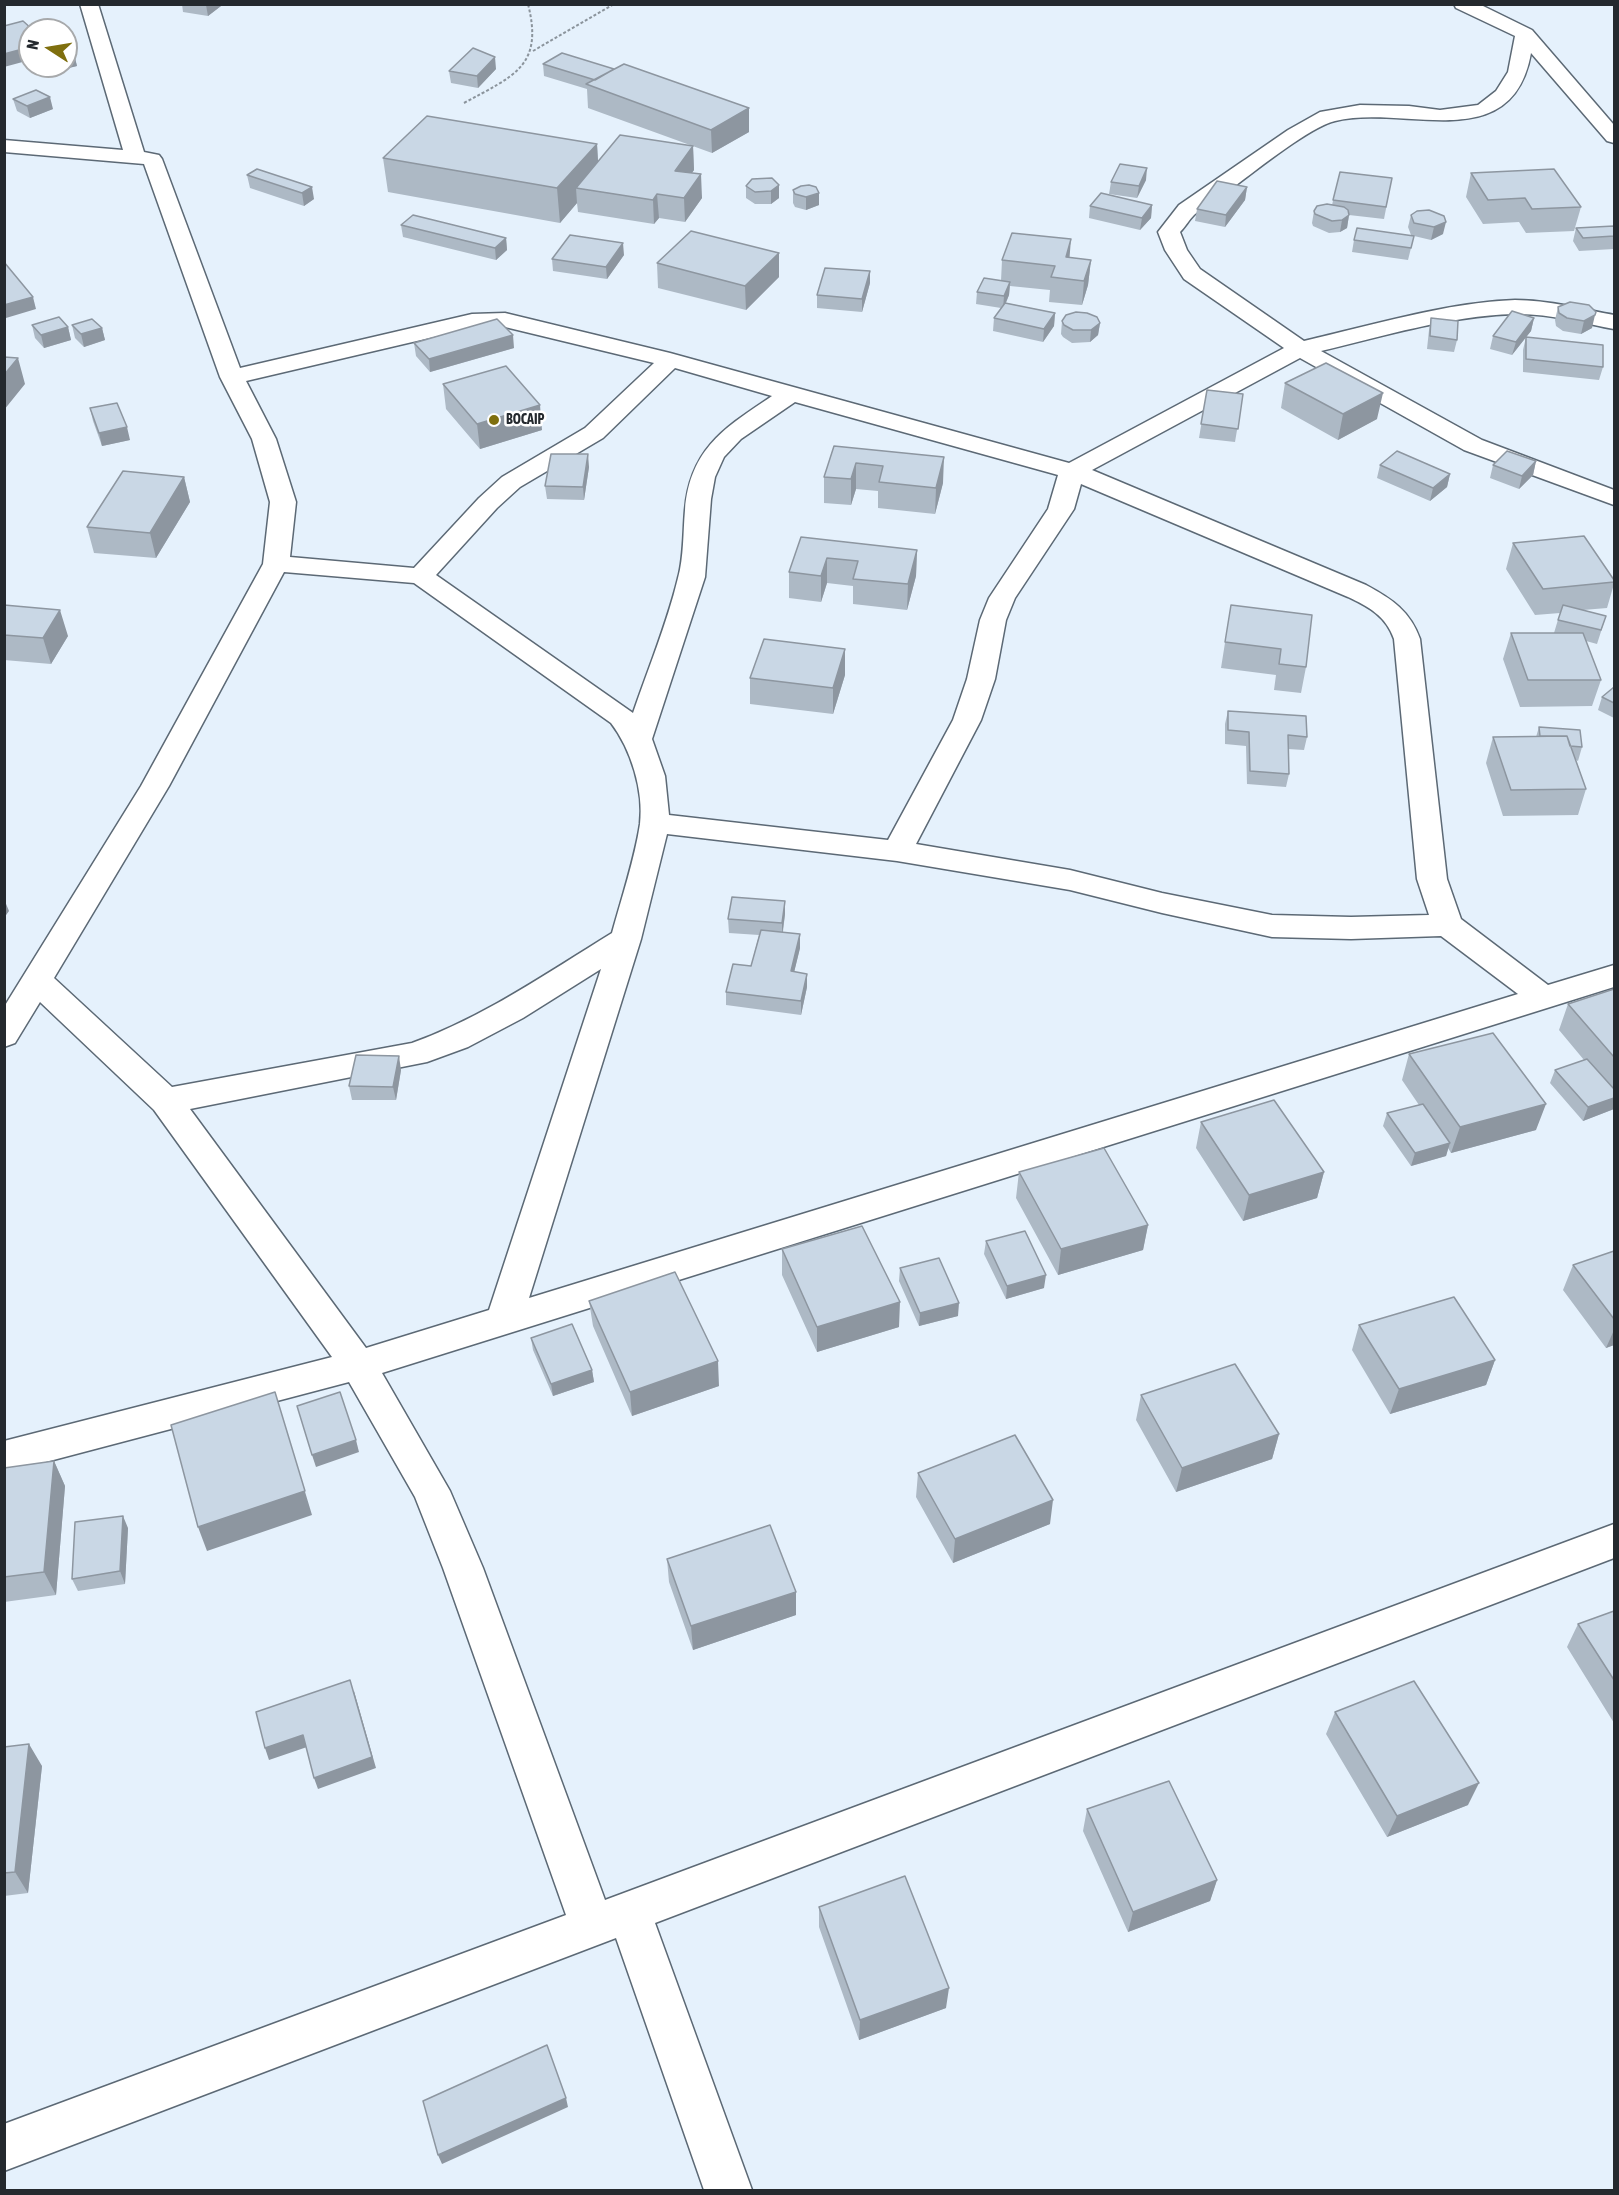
<!DOCTYPE html>
<style>
body{margin:0}
#map{position:relative;width:1619px;height:2195px;overflow:hidden;background:#e5f1fc;font-family:"Asap Condensed",sans-serif}
canvas{display:block}
.frame{position:absolute;inset:0;border:6px solid #24292e;pointer-events:none}
.north{position:absolute;left:18px;top:18px;width:60px;height:60px;box-sizing:border-box;background:#fff;border:2px solid #a7a9ab;border-radius:50%;rotate:282deg;font-size:16px;font-weight:700;line-height:24px;text-align:center;color:#24292e}
.north::after{content:'';display:block;margin:auto;width:21px;height:27px;background:#7f6f0e;clip-path:polygon(50% 0,100% 100%,50% 72%,0 100%)}
</style>
<div id="map">
<canvas width="1619" height="2195"></canvas>
<div class="frame"></div>
<div class="north">N</div>
</div>
<script>
const ctx = document.querySelector('canvas').getContext('2d');
ctx.lineJoin = 'round';
function stroke(path, color, width, dash) { ctx.strokeStyle = color; ctx.lineWidth = width; ctx.lineCap = dash ? 'butt' : 'round'; ctx.setLineDash(dash || []); ctx.stroke(path); }
function fill(path, color) { ctx.fillStyle = color; ctx.fill(path, 'evenodd'); }
function label(font, color, halo, rows, align = 'center') {
  ctx.font = font + ' "Asap Condensed",sans-serif'; ctx.lineWidth = 5; ctx.setLineDash([]); ctx.textBaseline = 'middle'; ctx.strokeStyle = halo; ctx.fillStyle = color; for (const [text, x, y, turn = 0] of rows) {
    ctx.save(); ctx.translate(x, y); ctx.rotate((+turn || 0) * Math.PI / 180); ctx.textAlign = isNaN(turn) ? turn : align; if (halo) ctx.strokeText(text, 0, 0); ctx.fillText(text, 0, 0); ctx.restore();
  }
}
const minor = new Path2D(`
 M80,4h18l46,148 15,3 3,4 78,209 232,-54 33,-1 165,40 399,110 215,-115 -100,-69 -19,-29 -7,-18 21,-27 109,-75 32,-18 40,-7 49,1 31,4 38,-5 18,-14 12,-19 7,-36 -59,-28 -2,-4h25l53,26 82,95v18l-7,-2 -76,-88c-19,105 -125,51 -196,68 -25,6 -77,48 -100,65 -13,9 -29,18 -41,29 -5,5 -9,12 -14,17l7,18 13,19 104,72c65,-15 145,-39 211,-41 33,0 67,9 99,15v14c-32,-6 -67,-16 -100,-15 -65,2 -130,22 -193,37l161,89 132,50v15l-150,-55 -164,-92 -208,112 274,115c26,14 44,26 54,54l27,240 14,40 87,66 66,-20v22l-1232,386 68,118 33,77 122,332 1009,-376v34l-959,365 97,267h-48l-88,-252 -612,233v-47l562,-209 -123,-347 -28,-71 -66,-115 -345,91v-32l328,-84 -178,-247 -114,-108 -25,41 -11,4v-40l137,-221 122,-222 7,-62 -18,-63 -32,-62 -76,-213 -140,-12v-12l119,10zM505,327l149,36 -69,65 -83,49 -23,21 -65,70 -124,-11 6,-55 -20,-63 -30,-58 226,-53zM675,368l97,28c-46,31 -82,52 -87,114 -2,22 -1,47 -7,68 -11,46 -30,91 -45,135l-197,-138 61,-67 23,-21 83,-49zM795,402l263,73 -10,34 -59,89 -9,22 -13,59 -14,41 -65,120 -219,-25 -4,-39 -13,-37 53,-162 6,-78 4,-22 9,-20 17,-18zM1081,484l267,113c21,10 38,19 46,42l23,240 12,36 -78,2 -79,-2 -110,-22 -92,-23 -154,-26 65,-124 14,-41 11,-59 9,-22 59,-89zM284,572l130,11 197,140c20,26 33,68 29,101 -5,34 -19,76 -28,109 -65,40 -128,84 -200,110l-240,44 -118,-109 115,-192zM667,834l230,27 173,29 92,23 110,24 79,2 90,-3 77,58 -989,304 112,-359zM601,969l-112,341 -123,38 -176,-239 237,-47 41,-15 55,-29z`);
stroke(minor, '#5c6975', 3);
stroke(new Path2D(`
 M533,51l81,-47
 M464,103c49,-27 80,-36 64,-99`), '#8b949c', 2, [3, 2]);
fill(minor, '#fff');
fill(new Path2D(`
 M182,4h39v2l-13,10 -25,-4z
 M74,54l3,12 -33,8 -9,-8h31z
 M543,64l71,5 135,39v24l-37,21 -124,-45 -1,-19 -43,-13z
 M496,69l-18,19 -27,-5 -2,-12z
 M13,99l40,10 -23,9 -13,-7z
 M597,144l1,17 95,-15 1,24 -2,3 10,25 -17,24 -26,-4 -5,6 -76,-12 -1,-9 -17,20 -172,-31 -5,-34z
 M257,169l57,30 -10,7 -54,-18 -3,-13z
 M1340,172l52,6 -8,41 -35,-4 -2,13 -7,4 -11,1 -16,-7 -1,-3 2,-12 18,-6z
 M1471,173l110,34 -7,24 -48,2 -7,-11 -36,2 -17,-27z
 M1146,180l-9,18 -28,-4 2,-12z
 M779,185v13l-8,6h-16l-9,-6v-12z
 M1247,187l-2,13 -20,27 -30,-6 2,-12z
 M793,190l26,3v12l-13,5 -11,-3 -2,-4z
 M1152,205l-1,13 -11,12 -51,-12 1,-12z
 M1417,211l26,23 -12,6 -17,-4 -6,24 -56,-8 2,-12 57,-5 -3,-8 3,-12z
 M401,225l105,13 1,12 -11,10 -93,-23z
 M1614,226v23l-35,2 -6,-10 3,-13z
 M779,253v24l-33,33 -88,-22 -1,-25z
 M624,255l-17,24 -54,-8 -1,-12z
 M1070,258l21,2 -3,25 -6,20 -33,-3 1,-12 -40,-4 -1,9 -3,8 49,10 -1,13 -11,16 -50,-11 1,-13 7,-10 -25,-4 1,-12 24,-11 1,-21z
 M870,283l-8,29 -45,-4v-13z
 M1570,302l22,26 -11,6 -18,-3 -7,-5 -1,-6 3,-13z
 M1431,318l26,22 -3,12 -27,-3 2,-19z
 M1534,318l-3,13 -5,6 77,30 -4,13 -76,-8v-22l3,-13 -14,18 -22,-6 3,-13z
 M1062,321l38,2 -2,12 -8,7 -18,1 -9,-6 -2,-3z
 M32,325l36,2 3,13 -27,8 -9,-10z
 M72,325l30,3 3,12 -21,7 -9,-9z
 M414,343l100,5 -84,24 -14,-16z
 M1285,383l92,36 -39,21 -57,-32z
 M443,384l99,46 -62,19 -34,-40z
 M1207,390l36,4 -8,48 -36,-4z
 M90,408l40,32 -28,6 -9,-25z
 M834,446l109,37 -8,31 -57,-6v-17l-22,-2 -5,16 -27,-2v-26z
 M1536,461l-3,14 -14,14 -29,-11 3,-13z
 M1380,465l70,9 -3,13 -17,14 -53,-23z
 M589,467l-5,33 -37,-1 -2,-13z
 M184,477l6,25 -34,56 -62,-5 -7,-26z
 M801,537l116,13 -1,26 -9,34 -54,-6v-18l-26,-3 -6,19 -32,-4v-26z
 M1513,543l101,37v4l-7,24 -24,2 23,6 -9,28 -11,-3 15,39 -9,26 -72,1 -17,-48 8,-26h43l6,-20 -25,2 -29,-46z
 M4,605l64,31 -17,28 -47,-4z
 M1231,605l75,62 -5,26 -27,-3 2,-15 -55,-7z
 M845,649v26l-12,39 -83,-10v-26z
 M1614,687v31l-16,-8 4,-13z
 M1228,711l79,26 -3,13 -16,-1 1,25 -3,13 -39,-3 -1,-38 -21,-2v-20z
 M1539,727l43,20 -4,14 -2,-1 10,29 -8,26 -75,1 -17,-53 7,-26h43z
 M785,901v13l-2,18 17,16 -6,24 13,15 -6,28 -75,-10v-13l25,-26 8,-31 -30,-2 -1,-14z
 M1614,989v120l-31,12 -33,-38 5,-13 29,-10 -25,-30 9,-26z
 M1409,1054l127,76 -85,23 -3,-5 -2,8 -35,10 -28,-40 4,-13 32,-8 -17,-25z
 M401,1070l-5,30h-44l-3,-14z
 M1201,1122l123,50 -7,26 -74,23 -47,-73z
 M1019,1172l129,53 -5,25 -85,25 -42,-77z
 M986,1241l58,47 -38,11 -22,-45z
 M782,1249l117,78 -82,25 -35,-77z
 M1614,1251v94l-8,3 -43,-58 10,-25z
 M900,1268l58,48 -39,10 -20,-45z
 M589,1301l130,85 -87,30 -39,-90z
 M1359,1325l136,35 -9,25 -96,29 -38,-64z
 M531,1338l61,32 2,12 -41,14 -20,-46z
 M1141,1395l138,39 -7,25 -96,33 -40,-72z
 M54,1461l11,25 -9,109 -52,7v-134z
 M918,1473l132,51 -97,39 -37,-66z
 M128,1528l-3,56 -47,7 -6,-12z
 M667,1559l129,56 -103,35 -24,-68z
 M1614,1611v112l-47,-76 11,-23z
 M1335,1712l133,93 -81,32 -61,-103z
 M4,1747l38,19 -14,127 -24,3z
 M1087,1809l130,71 -7,21 -82,31 -45,-101z
 M819,1907l127,101 -87,32 -40,-113z`), '#adb9c5');
fill(new Path2D(`
 M221,4v2l-13,10 -2,-11z
 M30,47v6l-2,-2 2,9 -26,7v-13z
 M74,54l3,12 -33,8 -3,-8h25v-10z
 M495,57l1,12 -18,19 -1,-12z
 M50,97l3,12 -23,9 -3,-12z
 M749,108v24l-37,21 -1,-23z
 M597,144l2,34 -23,10 1,15 -17,20 -3,-35z
 M693,146l1,24 -18,25 -1,-24z
 M1147,168l-1,12 -9,18 2,-12z
 M701,174l1,24 -17,24 -1,-24z
 M779,185v13l-8,6v-13z
 M312,187l2,12 -10,7 -2,-13z
 M1247,187l-2,13 -20,27 1,-12z
 M819,193v12l-13,5v-13z
 M657,194l2,24 -5,6 -1,-24z
 M1152,205l-1,13 -11,12 2,-12z
 M1349,215l-2,13 -7,4 2,-12z
 M1446,222l-3,12 -12,6 3,-13z
 M506,238l1,12 -11,10 -1,-12z
 M1071,239l-2,25 -3,-7z
 M623,243l1,12 -17,24 -1,-12z
 M779,253v24l-33,33 -1,-24z
 M1091,260l-3,25 -6,20 2,-24z
 M870,271v12l-8,29v-13z
 M1010,282l-1,13 -6,14 1,-13z
 M33,297l3,12 -30,9 -2,-3v-10z
 M1055,313l-1,13 -11,16 1,-13z
 M1595,315l-3,13 -11,6 3,-13z
 M1534,318l-3,13 -19,24 4,-13z
 M1100,323l-2,12 -8,7 1,-12z
 M68,327l3,13 -27,8 -3,-13z
 M102,328l3,12 -21,7 -3,-13z
 M513,335l1,13 -84,24 -1,-13z
 M18,358l7,26 -21,26v-35z
 M1383,393l-6,26 -39,21 5,-26z
 M540,405l2,25 -62,19 -3,-25z
 M127,427l3,13 -28,6 -3,-13z
 M588,454l1,13 -5,33 -1,-13z
 M944,457l-1,26 -8,31 1,-26z
 M1536,461l-3,14 -14,14 3,-13z
 M856,463v26l-5,16v-26z
 M1450,474l-3,13 -17,14 3,-13z
 M184,477l6,25 -34,56 -6,-25z
 M917,550l-1,26 -9,34 1,-26z
 M827,558v25l-6,19v-26z
 M60,610l8,26 -17,28 -8,-26z
 M845,649v26l-12,39v-26z
 M4,899l5,12 -5,7z
 M785,901v13l-3,22v-13z
 M800,934v14l-9,37v-14z
 M807,974v13l-6,28v-14z
 M399,1056l2,14 -5,30 -3,-13z
 M1614,1098v11l-31,12 5,-14z
 M1546,1104l-10,26 -85,23 9,-26z
 M1450,1143l-4,13 -35,10 4,-13z
 M1324,1172l-7,26 -74,23 6,-26z
 M1148,1225l-5,25 -85,25 3,-26z
 M1046,1275l-2,13 -38,11 1,-13z
 M900,1302l-1,25 -82,25v-25z
 M959,1303l-1,13 -39,10 1,-13z
 M1614,1330v15l-8,3z
 M1495,1360l-9,25 -96,29 9,-25z
 M718,1361l1,25 -87,30 -2,-24z
 M592,1370l2,12 -41,14 -2,-12z
 M275,1392l37,123 -105,36 -9,-24z
 M1279,1434l-7,25 -96,33 6,-24z
 M356,1440l3,12 -43,15 -4,-12z
 M54,1461l11,25 -9,109 -12,-23z
 M1053,1500l-3,24 -97,39 2,-24z
 M123,1516l5,12 -3,56 -5,-13z
 M796,1592v23l-103,35 -2,-24z
 M354,1691l22,77 -58,21 -4,-11z
 M303,1735l4,12 -38,13 -4,-12z
 M29,1744l13,22 -14,127 -13,-21z
 M1479,1783l-11,22 -81,32 10,-21z
 M1217,1880l-7,21 -82,31 5,-20z
 M949,1988l-3,20 -87,32 1,-20z
 M566,2098l2,9 -126,57 -4,-9z`), '#8d96a0');
const building = new Path2D(`
 M23,21l10,9h-3v17l-26,7v-28z
 M66,47l8,7 -8,2z
 M473,48l22,9 -18,19 -28,-5z
 M562,53l52,16 -19,11 -52,-16z
 M624,64l125,44 -38,22 -125,-46z
 M36,90l14,7 -23,9 -14,-7z
 M427,116l170,28 -40,44 -174,-30z
 M620,135l73,11 -18,25 26,3 -17,24 -27,-4 -4,6 -77,-12z
 M1120,164l27,4 -8,18 -28,-4z
 M257,169l55,18 -10,6 -55,-18z
 M1554,169l27,38 -49,2 -7,-11 -37,2 -17,-27z
 M1340,172l52,6 -6,29 -53,-7z
 M772,178l7,7 -8,6 -16,1 -9,-6 6,-7z
 M1217,181l30,6 -21,28 -29,-6z
 M809,185l7,2 3,6 -13,4 -11,-3 -2,-4 8,-4z
 M1101,193l51,12 -10,13 -52,-12z
 M1327,204l17,3 4,3 1,5 -7,5 -10,1 -17,-7 -1,-3 3,-5z
 M1429,210l15,6 2,6 -12,5 -20,-4 -3,-8 6,-4z
 M413,215l93,23 -11,10 -94,-23z
 M1614,226v10l-31,2 -7,-10z
 M1357,228l57,8 -3,12 -57,-8z
 M691,231l88,22 -34,33 -88,-23z
 M1012,233l59,6 -5,18 25,3 -7,21 -33,-4 4,-11 -53,-6z
 M570,235l53,8 -17,24 -54,-8z
 M4,262l29,35 -29,8z
 M825,268l45,3 -8,28 -45,-4z
 M984,278l26,4 -6,14 -27,-4z
 M1570,302l19,3 7,7 -1,3 -11,6 -17,-3 -8,-5 -1,-6z
 M1005,303l50,10 -11,16 -50,-11z
 M1512,311l22,7 -18,24 -23,-6z
 M1076,312l11,1 10,4 3,6 -9,7h-18l-9,-5 -2,-4 4,-6z
 M59,317l9,10 -27,8 -9,-10z
 M1431,318l27,3 -1,19 -27,-4z
 M92,319l10,9 -21,6 -9,-9z
 M497,319l16,16 -84,24 -15,-16z
 M1526,337l77,8v22l-77,-8z
 M4,357l14,1 -14,17z
 M1326,363l57,30 -40,21 -58,-31z
 M506,366l34,39 -63,19 -34,-40z
 M1207,390l36,4 -5,35 -37,-5z
 M117,403l10,24 -28,6 -9,-25z
 M834,446l110,11 -8,31 -57,-6 4,-16 -27,-3 -5,16 -27,-2z
 M1397,451l53,23 -17,14 -53,-23z
 M1507,451l29,10 -14,15 -29,-11z
 M551,454h37l-5,33 -38,-1z
 M123,471l61,6 -34,56 -63,-6z
 M1584,536l30,44v2l-71,7 -30,-46z
 M801,537l116,13 -9,34 -55,-5 5,-18 -31,-3 -6,18 -32,-4z
 M4,605l56,5 -17,28 -39,-3z
 M1231,605l81,10 -6,52 -27,-3 2,-15 -56,-7z
 M1563,605l43,11 -5,14 -43,-10z
 M1511,633h72l18,47h-73z
 M764,639l81,10 -12,39 -83,-10z
 M1614,687v16l-12,-6z
 M1228,711l78,5 1,21 -19,-2 1,39 -39,-3 -1,-39 -21,-2z
 M1539,727l41,3 2,17 -12,-1 -3,-10h-27z
 M1567,736l19,53 -75,1 -18,-53z
 M732,897l53,4 -3,22 -54,-4z
 M761,930l39,4 -9,37 16,3 -6,27 -75,-9 7,-28 18,2z
 M1614,989v68l-46,-53z
 M1493,1033l53,71 -86,23 -51,-73z
 M356,1055l43,1 -6,31 -44,-1z
 M1587,1059l27,30v9l-26,9 -33,-37z
 M1274,1100l50,72 -75,23 -48,-73z
 M1423,1104l27,39 -35,10 -28,-40z
 M1104,1148l44,77 -87,24 -42,-77z
 M862,1226l38,76 -83,25 -35,-78z
 M1025,1231l21,44 -39,11 -21,-45z
 M1614,1251v68l-41,-54z
 M939,1258l20,45 -39,10 -20,-45z
 M675,1272l43,89 -88,31 -41,-91z
 M1454,1297l41,63 -96,29 -40,-64z
 M572,1324l20,46 -41,14 -20,-46z
 M1235,1364l44,70 -97,34 -41,-73z
 M275,1392l30,99 -107,36 -27,-102z
 M340,1392l16,48 -44,15 -15,-49z
 M1015,1435l38,65 -98,39 -37,-66z
 M54,1461l-10,111 -40,5v-109z
 M123,1516l-3,55 -48,8 3,-57z
 M770,1525l26,67 -105,34 -24,-67z
 M1614,1611v69l-36,-56z
 M350,1680l22,77 -58,21 -11,-43 -38,13 -9,-36z
 M1414,1681l65,102 -82,33 -62,-104z
 M29,1744l-14,128 -11,1v-126z
 M1169,1781l48,99 -84,32 -46,-103z
 M905,1876l44,112 -89,32 -41,-113z
 M547,2045l19,53 -128,57 -15,-54z`);
fill(building, '#c9d7e5');
stroke(building, '#8d96a0', 1.5);
for (const [x, y, r, color] of [
 [494,420,6,"#7f6f0e"]
]) { const dot = new Path2D(); dot.arc(x, y, r, 0, 2 * Math.PI); ctx.fillStyle = color; ctx.fill(dot); stroke(dot, '#fff', 2); }
label('bold 14px', '#24292e', '#fff', [
 ["BOCAIP",506,420]
], 'left');
</script>
